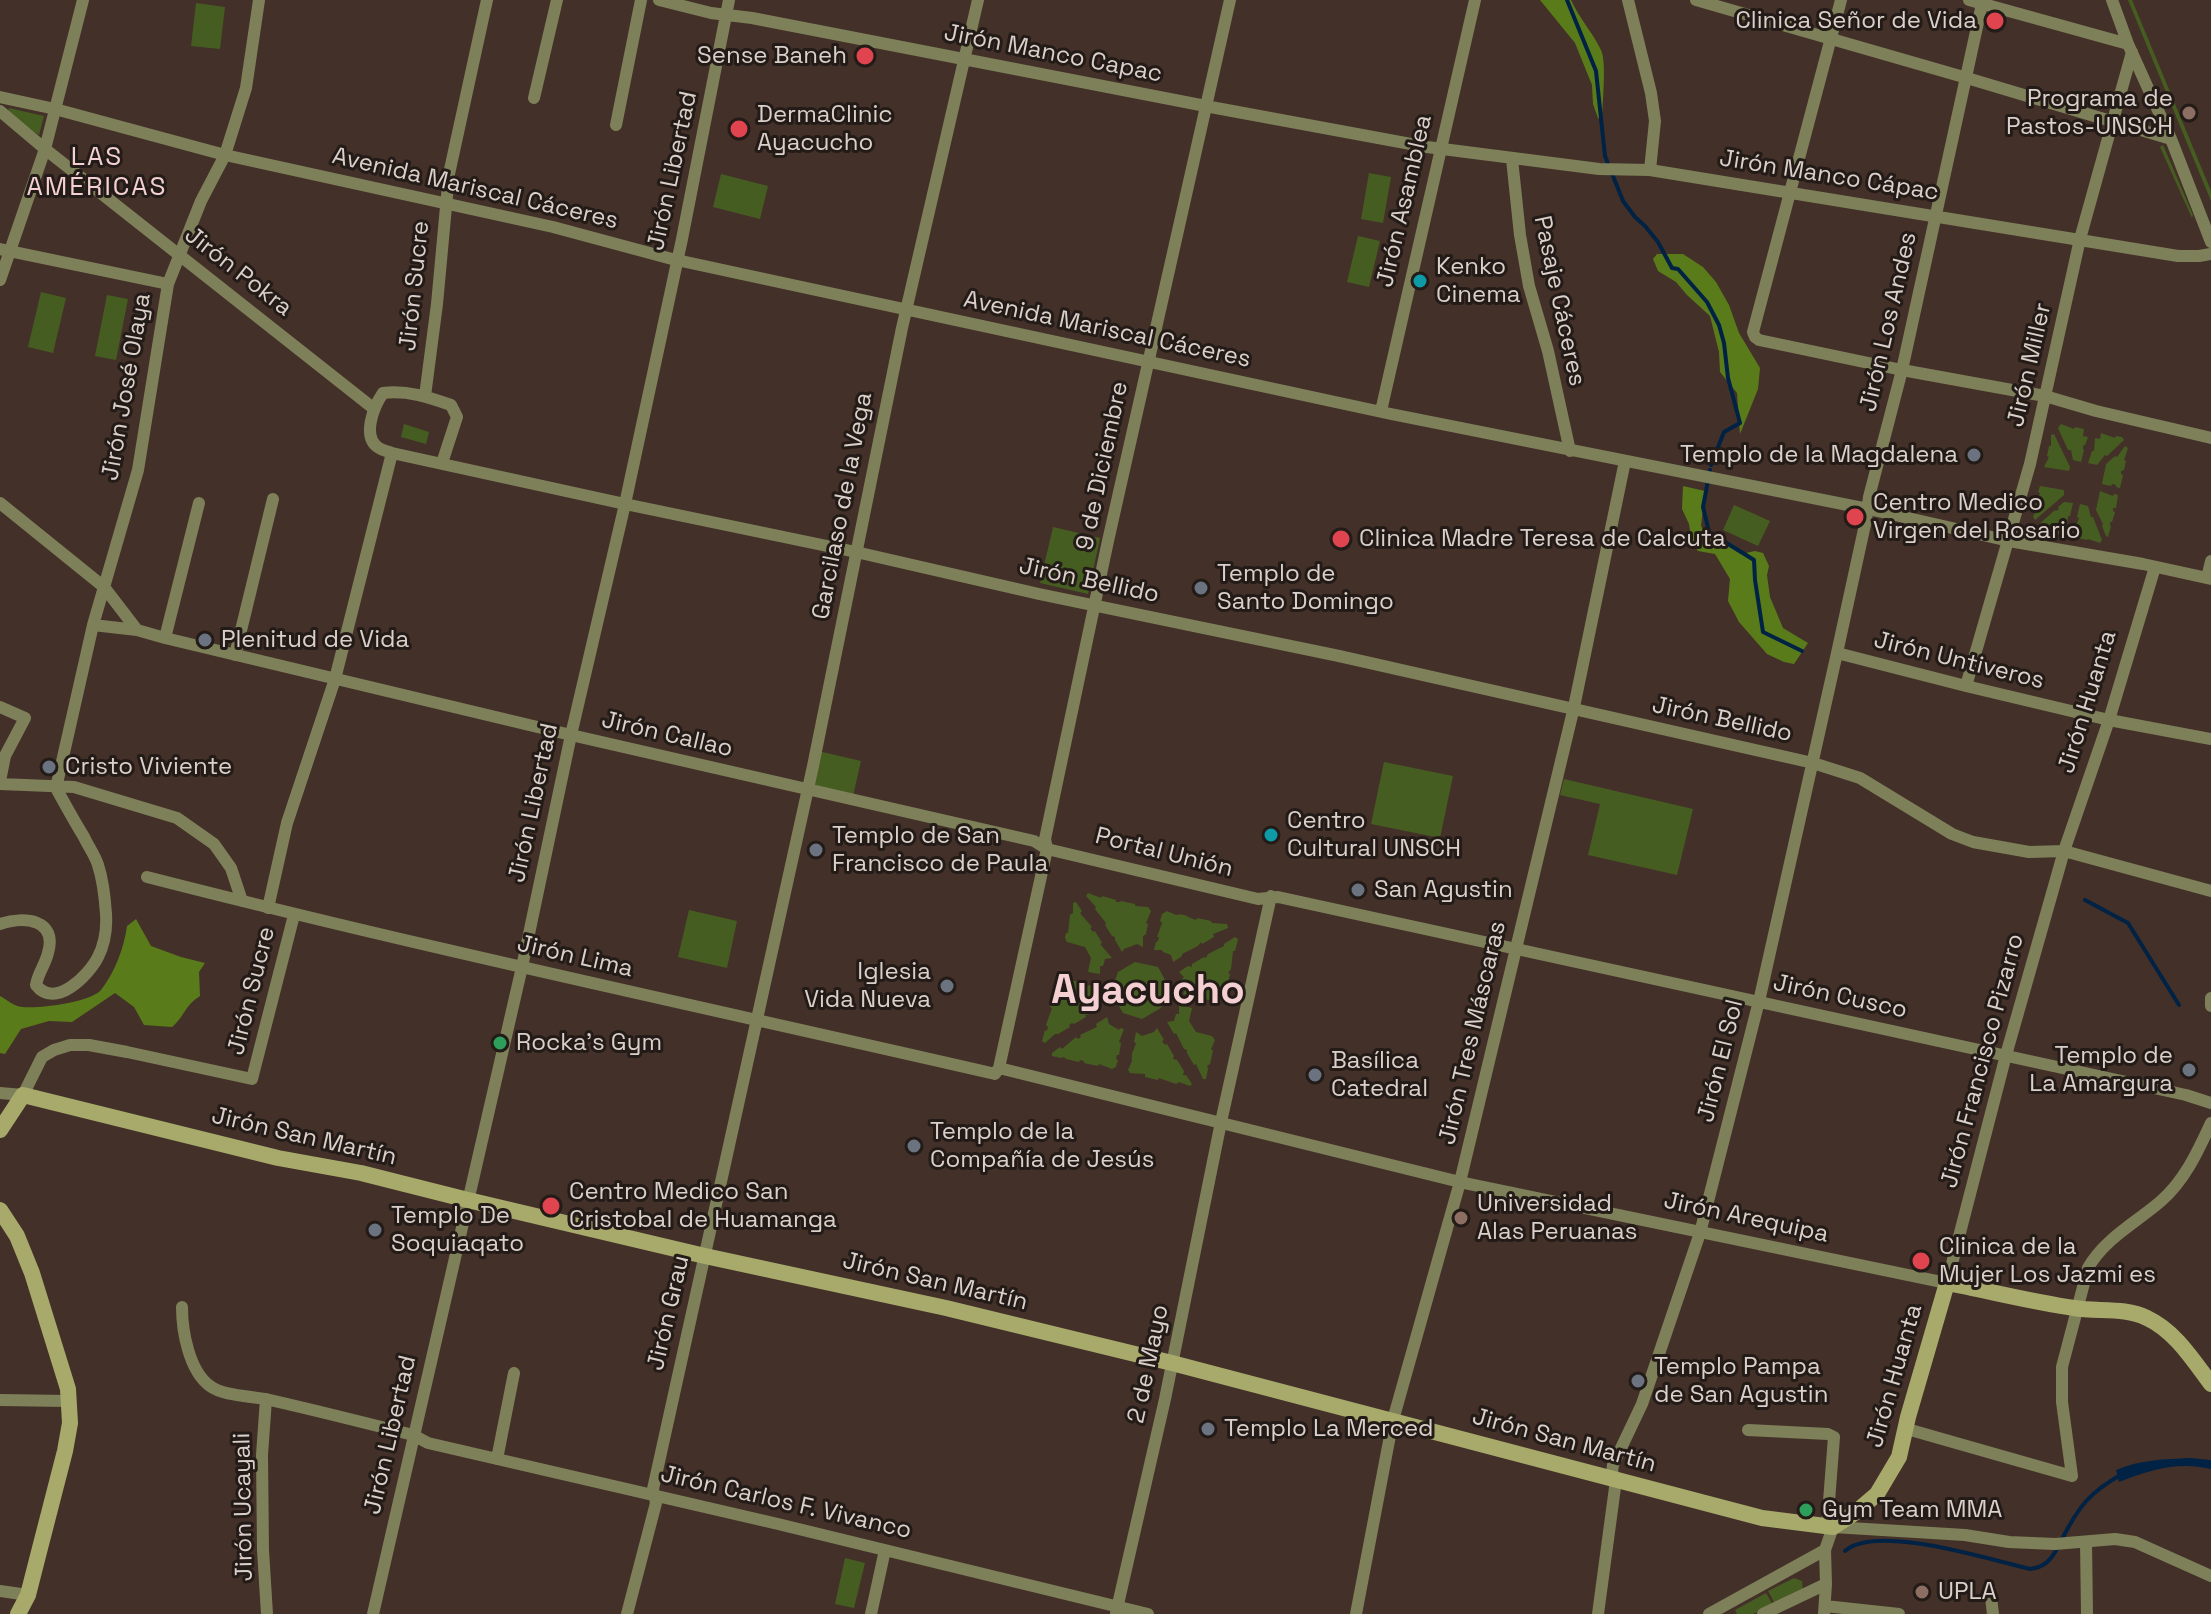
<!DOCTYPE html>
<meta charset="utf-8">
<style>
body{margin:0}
canvas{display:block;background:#433028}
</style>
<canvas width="2211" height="1614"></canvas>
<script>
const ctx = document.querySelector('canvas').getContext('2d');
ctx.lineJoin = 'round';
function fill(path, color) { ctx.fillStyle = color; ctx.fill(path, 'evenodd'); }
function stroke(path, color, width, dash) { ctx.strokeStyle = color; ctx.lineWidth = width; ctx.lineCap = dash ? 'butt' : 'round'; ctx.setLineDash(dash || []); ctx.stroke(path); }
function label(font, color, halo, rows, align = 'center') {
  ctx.font = font + ' "Space Grotesk",sans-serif'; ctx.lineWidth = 6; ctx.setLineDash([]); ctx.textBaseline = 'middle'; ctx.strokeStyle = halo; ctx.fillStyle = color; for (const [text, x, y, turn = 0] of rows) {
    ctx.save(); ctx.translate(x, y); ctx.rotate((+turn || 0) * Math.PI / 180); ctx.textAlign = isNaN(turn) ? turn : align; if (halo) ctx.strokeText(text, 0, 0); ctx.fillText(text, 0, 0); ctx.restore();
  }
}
fill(new Path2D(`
 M2128,0h4l79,191v10z
 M196,3l29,4 -5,42 -29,-3z
 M9,108l35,8 -5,19 -32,-21z
 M2163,145l30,70 -1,3 -32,-71z
 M1369,173l22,4 -8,46 -22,-4z
 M721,174l47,12 -8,33 -47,-12z
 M1358,236l22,5 -11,46 -22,-5z
 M41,292l25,6 -13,55 -25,-6z
 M107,295l21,4 -12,61 -21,-4z
 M404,424l25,8 -3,12 -25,-7z
 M2061,424l13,5 1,-2 9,2 -1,7 5,1 -3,8 -2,1v3l1,1 -3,12 -8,-2 -2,-10h-3l-10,-22z
 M2101,433l14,5 1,-2 6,1 2,3 -17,16 -2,-1 -8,10 -9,-2 4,-12h2l1,-13 5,1z
 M2054,434l16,33 -1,4 -25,-4 5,-10 -2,-1 2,-10h2v-11z
 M2125,446l3,2 -4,12 2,1 -2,9 -3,1v3l2,1 -3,13 -4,-1v-2l-4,-1 -1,2 -9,-2 4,-20 9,-8 2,1z
 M2040,486l24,4v5l-29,25 -2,-3 4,-9 -2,-1 5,-14 -2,-1z
 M2100,491l13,5 1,-2 4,1 -2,13h-3v3l2,1 -3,10h-2v3l1,1 -3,11 -2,-1 -4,-10 1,-2 -7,-14z
 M2064,502l9,1 -3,13h-2l-1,13 -5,-1 -1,7 -10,-2v-2l-4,-1v2l-10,-2v-4l18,-16 1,1 3,-2 -1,-2z
 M2080,504l8,2 3,11h2l9,23 -2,3 -12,-4 -1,1 -9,-2 1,-6 -5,-1 5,-13 -2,-1z
 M1734,505l36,16 -12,25 -35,-16z
 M1053,527l47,11 -12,56 -48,-11z
 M818,751l43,10 -8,35 -42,-10z
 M1384,762l69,14 -13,62 -69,-14z
 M1564,779l129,30 -16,66 -89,-20 12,-51 -40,-9z
 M1088,893l13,5 1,-2 14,4v2h4l1,-1 14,3v2l13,1 3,4 -5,12 2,1 -2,10 -3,2v11l-6,-3 -13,5 -2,3 -7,-12v-3l-3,-1 -7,-11 1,-2 -11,-14 1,-2 -10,-11z
 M1076,902l6,9 -2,2 12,14 -2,1 3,4 2,-1 7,12 -2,1 12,14 -7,1 -2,7h-3v8l-12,-2 3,-14 -6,-11 -18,-5 -2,-4 1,-5h2l2,-18 3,-2v-10z
 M689,910l48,11 -10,47 -49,-11z
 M1167,911l9,4c9,-2 12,3 20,5l1,-2 14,3 1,2 15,1 1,4 -15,6 1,3 -12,7 -1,-2 -3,4 -16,8v2l-9,6 -2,-7 -8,-3 -1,-2h-8l2,-8 2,-1 1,-4h-2l5,-14 -2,-2 2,-7z
 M1235,937l3,2 -3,12h-2l-2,18 -3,4 2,1 -3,13h-2l-1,13 -4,2 -7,-1v-3l-5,2 -15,-6 -1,2 -9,-2 3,-6 -4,-9 2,-2 -5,-5 9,-6 4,1v-3l12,-7 2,1 2,-4 16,-8v-2z
 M1135,962l23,5 11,20 -8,21 -19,11 -19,-6 -12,-21 7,-20z
 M1060,977l10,5 1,-2 12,3v2l14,1 -4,6 5,9 -2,1 5,5 -11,7 -5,1 1,2 -12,7 -2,-1 -3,2 1,2 -12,7h-3l-10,9 -3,-2 3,-11 2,1 1,-4 -2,-2 6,-17 -2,-1 3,-13h2l1,-14z
 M1179,1005l13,3 -3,13 7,11 16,4 3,4 -4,9 2,2 -3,13 -3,2 1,3 -2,10h-3l-7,-15 -2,1 -7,-12v-3l-3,-1 -8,-16 -2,1 -7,-12 7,-1 2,-7h3z
 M1107,1017l2,7 10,6 1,-2 4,1 -5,13 2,1 -2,12h-2l-1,4 2,1 -2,7 -4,2 -13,-5 -1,2 -14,-3v-2l-4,-1 -1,2 -13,-3 -2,-2 -3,1 -9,-2v-3l8,-6 2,2 14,-12 2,2 3,-2 -1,-2 17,-8 -1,-3z
 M1157,1028l7,12 -2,1 3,4 2,-1 7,12 -1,3 4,1 7,11 -1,4h3l6,9 -2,2 -11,-4 -3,2 -17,-6 -1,2 -13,-3v-3l-15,-1 -2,-3 4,-9c-1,-9 2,-11 4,-18l-2,-1 2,-10 6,4 12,-4z
 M845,1558l20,5 -11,45 -19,-4z
 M1794,1578l8,3 1,10 -28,13 -7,-13z
 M1766,1593l7,12 -20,9h-16l-2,-4z`), '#465d21');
fill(new Path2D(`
 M1540,0h31c8,18 22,33 30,50 6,13 1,54 1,71l-4,-3 -5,-14 -1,-19 -17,-42z
 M1657,254h26l20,13 13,15 13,23 10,28 21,35 -2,21 -18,45 -3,-41 -17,-21 -1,-20 -9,-36 -23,-21 -11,-13 -18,-11 -5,-12z
 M1683,486l22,5 -4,35 5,7 35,21 14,-3 8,2 6,13 -2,9 3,22 13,31 25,15 -14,21 -10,-2 -17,-8 -28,-32 -11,-21 2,-22 -15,-25 -17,-3 -6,-8 -3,-19 -7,-15z
 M136,919l15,27 30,11 24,6 -6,9 1,24c-16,10 -15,20 -28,31l-28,-2 -10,-18 -19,-14 -43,29 -23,-1 -28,8 -16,25 -5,-1v-57c7,4 14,10 22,11 17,2 69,-5 79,-17 14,-18 23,-42 26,-64z`), '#5a7b1a');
fill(new Path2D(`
 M2190,1458l21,2v9c-34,-8 -61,1 -92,13l-3,-12c23,-10 49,-11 74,-12z`), '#024');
stroke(new Path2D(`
 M1567,0l29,71 9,85 18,45 12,16 10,9 13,16 14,26 6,1 29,33 12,23 5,18 4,35 12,45 -16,9 -13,33
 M1710,470l-7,37 6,25 45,28 1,20 8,52 39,19
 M2085,900l43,23 51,82
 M2062,1539c17,-33 27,-46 60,-65
 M1845,1551c31,-28 146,9 185,18 15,-2 21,-9 28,-22`), '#024', 4);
stroke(new Path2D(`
 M659,0l52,13 41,5 464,90 211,39 172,22 51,1 528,86h21l12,-2
 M1628,0l23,93 4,28 -5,49
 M1696,0l271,78 204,61
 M1841,0l-88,332 2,5 4,3 143,30 143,26 51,15 115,27
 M1969,0l159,44
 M2112,0l16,44 43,95 40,103
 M0,97l55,12 170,46 328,72 119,32 719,155 482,96 136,31 134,23 68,15
 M534,98l23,-98
 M0,111l45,38 328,259
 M616,125l25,-125
 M1512,159l8,76 9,51 19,65 22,100
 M0,249l168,35
 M0,280l45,-131 38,-149
 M425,396l12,-92 12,-130 38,-174
 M1381,411l94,-411
 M442,463l15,-46 -6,-12c-23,-8 -44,-15 -68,-12 -9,13 -22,44 -4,55 4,3 9,3 13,5l233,51 231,48 183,42 300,62 474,107 47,15 92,56 21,8 56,10 35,-1 147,40
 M0,503l104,84 33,43
 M2207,578l4,-17
 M93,625l44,5 28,8 406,97 463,106 13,8 211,50 20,-2 908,198 25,8
 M165,638l34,-135
 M1837,653l129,33 143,34 102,19
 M235,655l38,-156
 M1966,686l64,-222 50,-225 52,-187
 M0,707l25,11 -20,38 -5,25
 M0,784l74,3 103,31 37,26 17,24 11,33
 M56,788l37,-163 45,-155 30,-186 33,-83 24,-46 21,-67 13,-88
 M147,877c281,72 565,132 848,197l4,-6 48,-219 -2,-10 63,-298 122,-541
 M268,908l19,-85 48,-144 57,-226
 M0,924c24,-8 58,-5 48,29 -3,12 -10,20 -12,32 19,25 53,-10 62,-28 7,-14 9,-28 8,-43 -1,-15 -3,-34 -8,-49 -3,-10 -10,-19 -14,-28 -10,-16 -19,-33 -28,-49
 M2211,998v8
 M999,1068l461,114 487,101 59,-228 58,-204 45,-131 46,-153
 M0,1093l23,2 19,-38 12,-7 16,-5h19l38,7 125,27 42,-164
 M182,1307c0,24 7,64 28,79 13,10 43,10 60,14 48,11 96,23 143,35l15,8 350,81 370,90
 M266,1399l-4,56 1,95 4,64
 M0,1400l68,1
 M1907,1429l165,47 -10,-74v-35l26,-99c16,-29 49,-46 73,-67 24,-21 37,-50 50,-78
 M1748,1430l80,4 6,3 -7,90
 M497,1459l17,-86
 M2086,1542l1,72
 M1990,1589l3,25
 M0,1591l28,4
 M1825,1606l74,8
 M1116,1613l49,-214 56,-277 50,-226
 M373,1614l149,-647 49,-232 54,-231 57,-265 47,-239
 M627,1614l29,-111 -3,-14 160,-723 89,-438 76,-328
 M871,1614l14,-64
 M1356,1614l37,-194 67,-238 114,-475 51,-246
 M1598,1614l18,-134 -4,-8 1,-7 29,-61 58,-171 60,-236 77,-344 29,-133 3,-23 33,-127 80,-366
 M1709,1614l116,-64
 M1763,1614l63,-30
 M1824,1614l2,-30 -1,-34 8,-23 132,8 44,7 46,2 60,-5 20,3 76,34`), '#7e8059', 12);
stroke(new Path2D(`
 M0,1130l23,-35 255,63 83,15 107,27 237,56 241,52 226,55 590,155 71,9 23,-15 21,-18 22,-37 9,-40 39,-134c42,8 85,19 127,25 24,4 51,-1 73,10 28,13 46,42 64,66
 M0,1210l17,26 15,37 36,116 2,34 -5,28 -25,97 -12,47 -10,19`), '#a7aa6a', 16);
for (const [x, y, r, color] of [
 [1995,21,10,"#e0444e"],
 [865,56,10,"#e0444e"],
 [2189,113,8,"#8d6e63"],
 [739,129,10,"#e0444e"],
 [1420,281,8,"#0f9aa8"],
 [1974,455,8,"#6b7280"],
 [1855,517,10,"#e0444e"],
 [1341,539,10,"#e0444e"],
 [1201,588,8,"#6b7280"],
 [205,640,8,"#6b7280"],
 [49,767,8,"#6b7280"],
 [1271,835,8,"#0f9aa8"],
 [816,850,8,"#6b7280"],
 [1358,890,8,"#6b7280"],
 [947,986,8,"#6b7280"],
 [500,1043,8,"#2e9e5b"],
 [2189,1070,8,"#6b7280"],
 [1315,1075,8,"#6b7280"],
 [914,1146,8,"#6b7280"],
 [551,1206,10,"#e0444e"],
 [1461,1218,8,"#8d6e63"],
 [375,1230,8,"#6b7280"],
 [1921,1261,10,"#e0444e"],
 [1638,1381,8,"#6b7280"],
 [1208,1429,8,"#6b7280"],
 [1806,1510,8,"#2e9e5b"],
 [1922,1592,8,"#8d6e63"]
]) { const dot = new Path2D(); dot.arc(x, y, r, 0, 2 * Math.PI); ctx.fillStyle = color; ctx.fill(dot); stroke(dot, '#231b17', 3); }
label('24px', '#dbcfc9', '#231b17', [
 ["Clinica Señor de Vida",1977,21,"right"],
 ["Sense Baneh",847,56,"right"],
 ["Programa de",2173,99,"right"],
 ["Pastos-UNSCH",2173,127,"right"],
 ["DermaClinic",757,115],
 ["Ayacucho",757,143],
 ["Kenko",1436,267],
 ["Cinema",1436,295],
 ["Templo de la Magdalena",1958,455,"right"],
 ["Centro Medico",1873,503],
 ["Virgen del Rosario",1873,531],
 ["Clinica Madre Teresa de Calcuta",1359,539],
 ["Templo de",1217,574],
 ["Santo Domingo",1217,602],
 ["Plenitud de Vida",221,640],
 ["Cristo Viviente",65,767],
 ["Centro",1287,821],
 ["Cultural UNSCH",1287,849],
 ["Templo de San",832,836],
 ["Francisco de Paula",832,864],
 ["San Agustin",1374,890],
 ["Iglesia",931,972,"right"],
 ["Vida Nueva",931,1000,"right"],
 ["Rocka's Gym",516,1043],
 ["Templo de",2173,1056,"right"],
 ["La Amargura",2173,1084,"right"],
 ["Basílica",1331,1061],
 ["Catedral",1331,1089],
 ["Templo de la",930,1132],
 ["Compañía de Jesús",930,1160],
 ["Centro Medico San",569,1192],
 ["Cristobal de Huamanga",569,1220],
 ["Universidad",1477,1204],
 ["Alas Peruanas",1477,1232],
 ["Templo De",391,1216],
 ["Soquiaqato",391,1244],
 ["Clinica de la",1939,1247],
 ["Mujer Los Jazmi es",1939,1275],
 ["Templo Pampa",1654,1367],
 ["de San Agustin",1654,1395],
 ["Templo La Merced",1224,1429],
 ["Gym Team MMA",1822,1510],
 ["UPLA",1938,1592]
], 'left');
label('24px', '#dbcfc9', '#231b17', [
 ["Jirón Manco Capac",1053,54,11],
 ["Jirón Libertad",673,171,-78],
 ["Jirón Manco Cápac",1829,176,9],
 ["Avenida Mariscal Cáceres",475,189,13],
 ["Jirón Asamblea",1405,201,-77],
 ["Jirón Pokra",238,272,38],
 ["Jirón Sucre",415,286,-84],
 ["Pasaje Cáceres",1559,301,78],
 ["Jirón Los Andes",1889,322,-77],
 ["Avenida Mariscal Cáceres",1107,330,12],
 ["Jirón Miller",2030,365,-77],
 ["Jirón José Olaya",127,387,-80],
 ["9 de Diciembre",1103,466,-78],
 ["Garcilaso de la Vega",843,506,-79],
 ["Jirón Bellido",1089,581,12],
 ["Jirón Untiveros",1959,661,14],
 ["Jirón Huanta",2088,702,-73],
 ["Jirón Bellido",1722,720,12],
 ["Jirón Callao",667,735,13],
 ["Jirón Libertad",534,803,-78],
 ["Portal Unión",1164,853,14],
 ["Jirón Lima",575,957,13],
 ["Jirón Sucre",252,991,-76],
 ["Jirón Cusco",1840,997,12],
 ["Jirón Tres Máscaras",1473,1033,-77],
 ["Jirón El Sol",1721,1061,-76],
 ["Jirón Francisco Pizarro",1983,1061,-75],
 ["Jirón San Martín",304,1137,13],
 ["Jirón Arequipa",1746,1218,12],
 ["Jirón San Martín",935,1282,13],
 ["Jirón Grau",669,1313,-77],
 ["2 de Mayo",1149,1364,-78],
 ["Jirón Huanta",1895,1376,-74],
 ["Jirón Libertad",391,1435,-77],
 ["Jirón San Martín",1564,1441,15],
 ["Jirón Carlos F. Vivanco",786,1503,13],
 ["Jirón Ucayali",244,1507,-91]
]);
ctx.letterSpacing = '2px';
label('26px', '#f4d0d3', '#231b17', [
 ["LAS",97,158],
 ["AMÉRICAS",97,188]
]);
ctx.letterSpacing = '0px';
label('bold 40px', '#f4d0d3', '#231b17', [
 ["Ayacucho",1148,992]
]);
</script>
